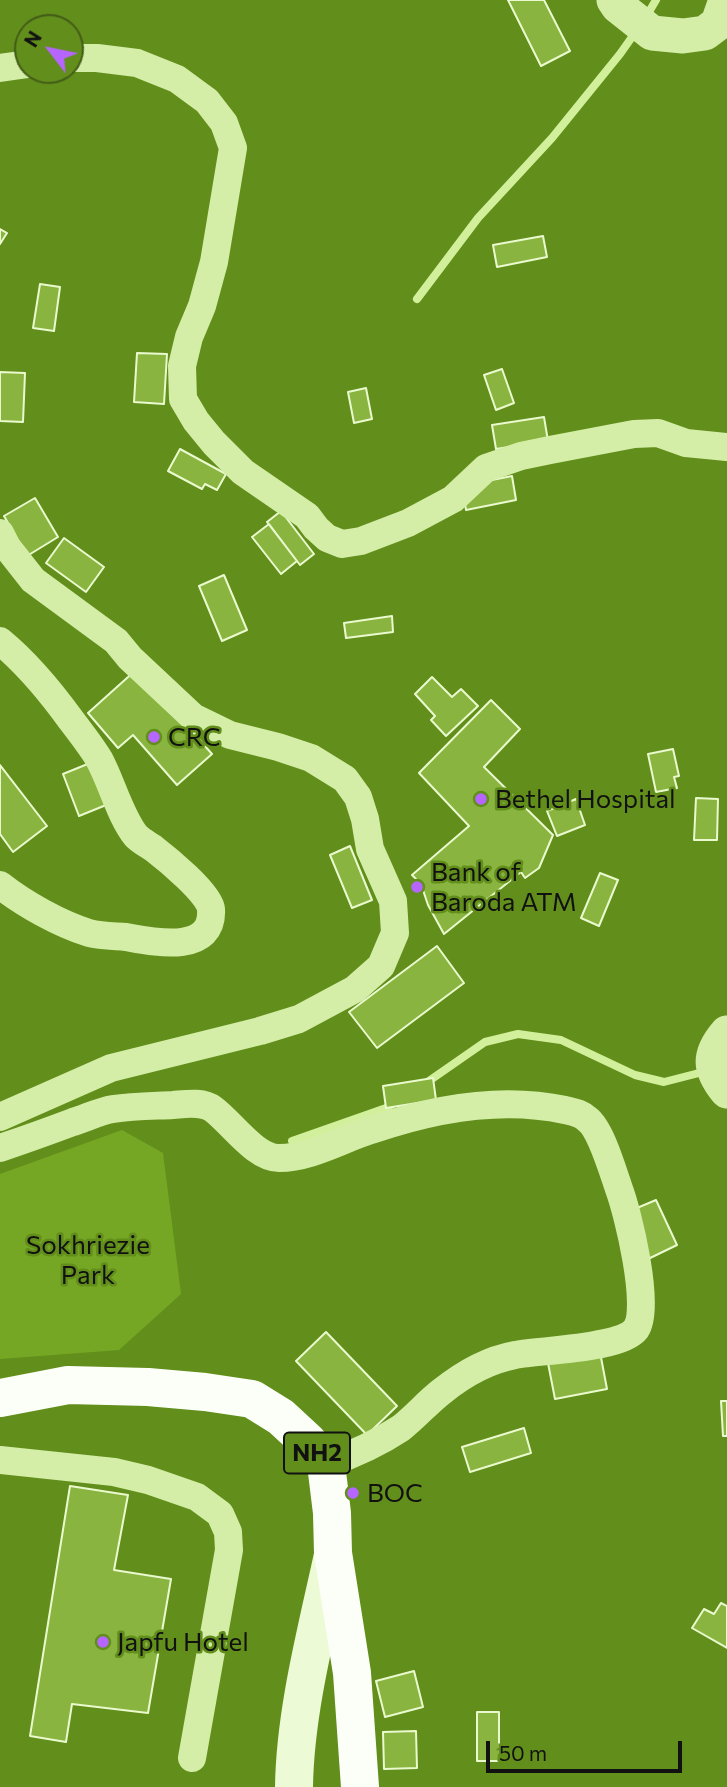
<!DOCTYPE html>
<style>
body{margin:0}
#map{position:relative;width:727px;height:1787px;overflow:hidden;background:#628e1b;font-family:Commissioner,sans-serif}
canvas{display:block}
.north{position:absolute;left:14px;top:14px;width:70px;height:70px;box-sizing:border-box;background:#628e1b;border:2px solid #425c17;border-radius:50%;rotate:302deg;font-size:19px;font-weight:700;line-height:28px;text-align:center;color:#111}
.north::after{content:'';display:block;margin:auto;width:24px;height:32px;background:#b665ff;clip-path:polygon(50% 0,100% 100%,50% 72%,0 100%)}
.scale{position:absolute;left:486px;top:1741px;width:196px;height:32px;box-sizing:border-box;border:4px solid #111;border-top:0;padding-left:9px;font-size:21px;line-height:24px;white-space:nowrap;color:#111;-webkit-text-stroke:5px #628e1b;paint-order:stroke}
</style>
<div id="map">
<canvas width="727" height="1787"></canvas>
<div class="north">N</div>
<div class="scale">50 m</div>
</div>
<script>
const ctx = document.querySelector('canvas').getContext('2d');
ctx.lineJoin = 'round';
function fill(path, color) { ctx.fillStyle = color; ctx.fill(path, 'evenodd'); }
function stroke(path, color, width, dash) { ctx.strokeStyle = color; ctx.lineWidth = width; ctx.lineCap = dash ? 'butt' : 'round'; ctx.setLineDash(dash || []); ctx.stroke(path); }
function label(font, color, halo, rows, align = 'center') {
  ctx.font = font + ' Commissioner,sans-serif'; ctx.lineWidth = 5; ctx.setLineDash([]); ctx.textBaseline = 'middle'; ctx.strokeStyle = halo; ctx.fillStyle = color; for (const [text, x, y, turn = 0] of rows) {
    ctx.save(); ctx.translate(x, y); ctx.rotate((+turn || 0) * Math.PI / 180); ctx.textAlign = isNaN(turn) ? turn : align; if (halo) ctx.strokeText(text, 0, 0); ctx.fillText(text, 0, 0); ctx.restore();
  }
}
fill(new Path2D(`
 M122,1130l41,23 18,141 -62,56 -119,9v-185z`), '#76a724');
stroke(new Path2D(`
 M646,17l10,-17
 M417,299l61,-81 74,-80 68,-84 17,-24
 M426,1083l59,-41 33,-8 43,6 74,35 29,7 35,-9
 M292,1141l94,-33 8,-5`), '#d2f09b', 8);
const building = new Path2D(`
 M508,0h36l26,51 -29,15z
 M0,229l7,4 -7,11z
 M543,236l4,21 -50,10 -4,-22z
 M40,284l20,3 -6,44 -21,-3z
 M137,353l30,1 -3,50 -30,-2z
 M502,369l12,34 -18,7 -12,-35z
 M0,372l25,1 -2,49 -23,-1z
 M366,388l6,31 -18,4 -6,-31z
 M544,417l4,24 -52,8 -4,-24z
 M180,449l46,25 -9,16 -12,-6 -3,5 -34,-18z
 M512,476l4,24 -50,10 -4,-24z
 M35,498l23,39 -31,19 -23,-40z
 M281,511l33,43 -14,11 -33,-43z
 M269,524l28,37 -16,13 -29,-37z
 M64,538l40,29 -18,25 -40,-29z
 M224,575l23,55 -25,11 -23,-55z
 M392,616l1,16 -47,6 -2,-15z
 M137,669l75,85 -35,31 -44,-50 -15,13 -30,-35z
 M432,677l20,20 9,-8 17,17 -32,30 -15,-16 4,-4 -20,-22z
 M491,700l29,29 -36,38 69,68 -14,33 -14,10 -4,-6 -77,62 -16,-29 -7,-21 -9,-9 57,-49 -50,-53z
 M673,749l6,27 -5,1 3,11 -21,4 -8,-38z
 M95,761l16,42 -32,13 -16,-42z
 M0,765l47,61 -34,26 -13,-18z
 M696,798l22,1 -1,41h-23z
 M576,799l9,26 -28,11 -10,-25z
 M350,846l22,54 -20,8 -22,-53z
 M600,873l18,7 -19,46 -18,-8z
 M437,946l27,37 -87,65 -28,-36z
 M433,1078l3,22 -50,8 -3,-22z
 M656,1200l21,45 -31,15 -21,-47z
 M326,1332l71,74 -30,29 -71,-74z
 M600,1352l7,37 -52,10 -7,-36z
 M721,1401h6v35h-4z
 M524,1428l7,25 -61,19 -8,-25z
 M70,1486l58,9 -14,75 57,9 -23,134 -76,-9 -6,38 -36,-6z
 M721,1603l6,3v42l-35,-20 12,-19 10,5z
 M414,1671l9,36 -38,10 -9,-36z
 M477,1712h22v49h-22z
 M416,1731l1,37 -33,1 -1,-37z`);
fill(building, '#88b43f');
stroke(building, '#eaface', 2);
stroke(new Path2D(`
 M70,58h27l40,5 40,16 30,22 17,22 9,25 -19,114 -12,44 -13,31 -7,29 1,33 13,22 18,22 29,29 64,44 9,12 11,10 15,6 19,-3 47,-18 45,-24 33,-31 35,-12 29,-6 84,-16 24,-1 28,10 41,4
 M0,68l28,-4
 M0,533l7,14 26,33 83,61 14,17 63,59 37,18 48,12 33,11 34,21 13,18 7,22 5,30 23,52 2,32 -14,33 -26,23 -56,30 -39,12 -149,37 -111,49
 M0,641c28,23 50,50 71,79 10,13 20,26 28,39 13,24 21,57 37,77 5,5 11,8 17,12 13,10 57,46 58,61 3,46 -57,33 -85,28 -12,-1 -25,-1 -37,-4 -29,-9 -65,-29 -89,-48
 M0,1148c24,-8 49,-17 73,-26 13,-4 27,-11 40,-13 20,-3 40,-3 60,-4 13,-1 29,-4 40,4 19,14 42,49 66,49 32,0 63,-19 92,-28 61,-21 130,-34 194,-20 8,2 16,3 22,9 14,10 26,53 32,70 9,24 32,119 17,140 -15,20 -95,21 -121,26 -27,5 -53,20 -74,37 -14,11 -26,25 -40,36 -24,16 -49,27 -75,36
 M0,1460l114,12 34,8 49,17 23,17 8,18 1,18 -37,208`), '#d4eea8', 28);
stroke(new Path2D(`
 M614,0l4,6 34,27 31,3 22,-3 13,-10 8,-23
 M727,1033c-19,22 -18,36 0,58`), '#d4eea8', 35);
stroke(new Path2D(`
 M294,1787c1,-76 23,-158 39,-232`), '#ecfad5', 38);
stroke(new Path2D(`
 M0,1398l68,-13 80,2 57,5 47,7 29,18 27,25 18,22 6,49 1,40 19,120 8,114`), '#fcfff7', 38);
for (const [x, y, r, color] of [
 [154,737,7,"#b665ff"],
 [481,799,7,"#b665ff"],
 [417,887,7,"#b665ff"],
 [353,1493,7,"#b665ff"],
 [103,1642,7,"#b665ff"]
]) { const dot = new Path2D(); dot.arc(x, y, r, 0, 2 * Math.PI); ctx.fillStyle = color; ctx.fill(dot); stroke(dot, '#628e1b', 2.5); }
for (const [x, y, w] of [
 [317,1453,66]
]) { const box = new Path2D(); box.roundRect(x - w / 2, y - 20.5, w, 41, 5); ctx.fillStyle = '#628e1b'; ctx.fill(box); stroke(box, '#111', 2); }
label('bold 24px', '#111', null, [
 ["NH2",317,1453]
]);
label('26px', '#111', '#628e1b', [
 ["CRC",168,737],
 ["Bethel Hospital",495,799],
 ["Bank of",431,872],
 ["Baroda ATM",431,902],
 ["BOC",367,1493],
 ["Japfu Hotel",117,1642]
], 'left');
label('26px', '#111', '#628e1b', [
 ["Sokhriezie",88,1245],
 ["Park",88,1275]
]);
</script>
